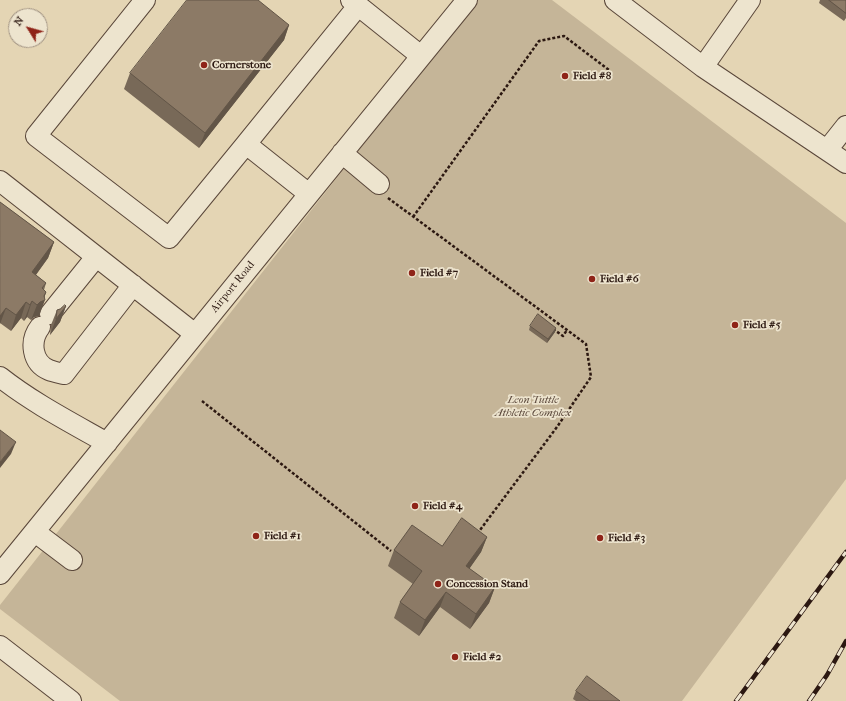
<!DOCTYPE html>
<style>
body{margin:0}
#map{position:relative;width:846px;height:701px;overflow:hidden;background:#e4d5b4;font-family:"IM FELL French Canon",serif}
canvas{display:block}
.north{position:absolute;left:8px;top:8px;width:40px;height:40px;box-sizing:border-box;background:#ede4ce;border:1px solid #a09282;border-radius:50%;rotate:307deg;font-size:11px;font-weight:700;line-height:16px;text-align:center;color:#2c1811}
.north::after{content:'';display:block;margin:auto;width:14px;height:18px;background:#8f2418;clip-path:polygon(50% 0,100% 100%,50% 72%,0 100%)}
</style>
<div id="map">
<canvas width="846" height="701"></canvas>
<div class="north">N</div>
</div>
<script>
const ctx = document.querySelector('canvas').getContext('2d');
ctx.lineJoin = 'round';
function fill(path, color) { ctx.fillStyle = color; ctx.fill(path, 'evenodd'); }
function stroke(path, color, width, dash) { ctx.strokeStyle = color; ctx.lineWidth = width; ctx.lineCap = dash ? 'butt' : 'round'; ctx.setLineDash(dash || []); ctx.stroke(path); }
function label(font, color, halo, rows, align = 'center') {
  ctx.font = font + ' "IM FELL French Canon",serif'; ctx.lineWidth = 3.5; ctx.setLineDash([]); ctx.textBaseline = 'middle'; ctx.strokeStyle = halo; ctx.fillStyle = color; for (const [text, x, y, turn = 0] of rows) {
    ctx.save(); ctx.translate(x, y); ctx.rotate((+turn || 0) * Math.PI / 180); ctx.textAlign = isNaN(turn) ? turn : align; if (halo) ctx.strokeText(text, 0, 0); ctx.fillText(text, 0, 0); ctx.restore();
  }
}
fill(new Path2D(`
 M477,0h75l294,223v256l-164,222h-562l-120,-92v-4z`), '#c5b598');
const minor = new Path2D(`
 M145,0l-109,136 133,102 77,-94 63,50
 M351,0l70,56
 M615,0l88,67 143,96
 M703,67l47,-67
 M246,144l112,-138
 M827,150l19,-24
 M342,153l37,31
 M0,181l195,153
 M50,314l46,-57
 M40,327c-11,14 -8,36 9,43 5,2 11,3 15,4l69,-89
 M0,377c33,26 70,45 107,66
 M35,532l37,28
 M0,574l467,-574
 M0,646l71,55`);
stroke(minor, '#5a473a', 22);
stroke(new Path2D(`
 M388,198l198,146 5,33 -34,50 -80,107
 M413,217l126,-176 25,-5 45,34
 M553,329l10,7 4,-6
 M202,401l189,150`), '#2c1811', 2.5, [3, 2]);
stroke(minor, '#ede4ce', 20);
const rail = new Path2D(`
 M736,701l110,-149
 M809,701l18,-26 19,-34`);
stroke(rail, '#2c1811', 4.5);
stroke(rail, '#ede4ce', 3, [9]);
fill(new Path2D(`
 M820,0h26v18l-2,3 -25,-18z
 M289,25l-5,15 -85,108 -75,-59 6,-16z
 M0,202l54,40 -6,16 -12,17 10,8 -2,7 2,2 -7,24 -5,1 -3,3 -4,-3 -3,4 -3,-3 -10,13 -11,-8z
 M66,306l-6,16 -10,13 1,-10 6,-15 3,-1z
 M530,326l25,6 -8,11 -18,-13z
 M487,537l-6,15 -12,17 26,18 -6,16 -19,26 -30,-22 -21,29 -25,-18 6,-16 13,-18 -25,-18 6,-16 48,-4z
 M576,691l44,10h-44l-3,-2z`), '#786958');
fill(new Path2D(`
 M289,25l-5,15 -85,108 6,-15z
 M54,242l-6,16 -22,30 6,-16z
 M46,292l-3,9 2,-1 -6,16 -5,1 -3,3 6,-15z
 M32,301l-5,16 -3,4 6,-16z
 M26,302l-5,16 -10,13 5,-16z
 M66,306l-6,16 -10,13 6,-16z
 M6,308l-6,16v-8z
 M556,328l-1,4 -8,11 1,-4z
 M16,442l-5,12 -11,14v-6z
 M487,537l-6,15 -21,30 6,-16z
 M495,587l-6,16 -19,26 6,-15z
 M446,592l-6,15 -21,29 6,-16z`), '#625547');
const building = new Path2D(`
 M187,0h71l31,25 -84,108 -75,-60z
 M829,0h17v13z
 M0,202l54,40 -22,30 14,11 -4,5 4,4 -2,4 1,4 -5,2 -3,3 -5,-4 -2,4 -4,-3 -10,13 -10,-7 -6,8z
 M65,305l1,1 -10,13 1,-9 3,-1z
 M538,314l18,14 -8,11 -18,-13z
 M0,430l16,12 -16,20z
 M462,518l25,19 -21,29 29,21 -19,27 -30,-22 -21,28 -25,-18 22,-31 -28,-21 18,-25 30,21z
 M587,676l33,25h-30l-14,-10z`);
fill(building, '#8c7a66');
stroke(building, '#625547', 1);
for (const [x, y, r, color] of [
 [204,65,4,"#8f2418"],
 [565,76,4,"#8f2418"],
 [412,273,4,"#8f2418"],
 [592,279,4,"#8f2418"],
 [735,325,4,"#8f2418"],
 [415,506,4,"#8f2418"],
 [256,536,4,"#8f2418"],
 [600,538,4,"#8f2418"],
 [438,584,4,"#8f2418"],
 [455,657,4,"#8f2418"]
]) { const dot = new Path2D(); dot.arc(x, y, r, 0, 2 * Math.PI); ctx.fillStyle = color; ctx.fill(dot); stroke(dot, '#ede4ce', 1.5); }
label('bold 11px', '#2c1811', '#ede4ce', [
 ["Cornerstone",212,65],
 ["Field #8",573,76],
 ["Field #7",420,273],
 ["Field #6",600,279],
 ["Field #5",743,325],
 ["Field #4",423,506],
 ["Field #1",264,536],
 ["Field #3",608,538],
 ["Concession Stand",446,584],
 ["Field #2",463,657]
], 'left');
label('11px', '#2c1811', '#ede4ce', [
 ["Airport Road",233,287,-51]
]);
label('italic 11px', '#5a473a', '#ede4ce', [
 ["Leon Tuttle",533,400],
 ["Athletic Complex",533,413]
]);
</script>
